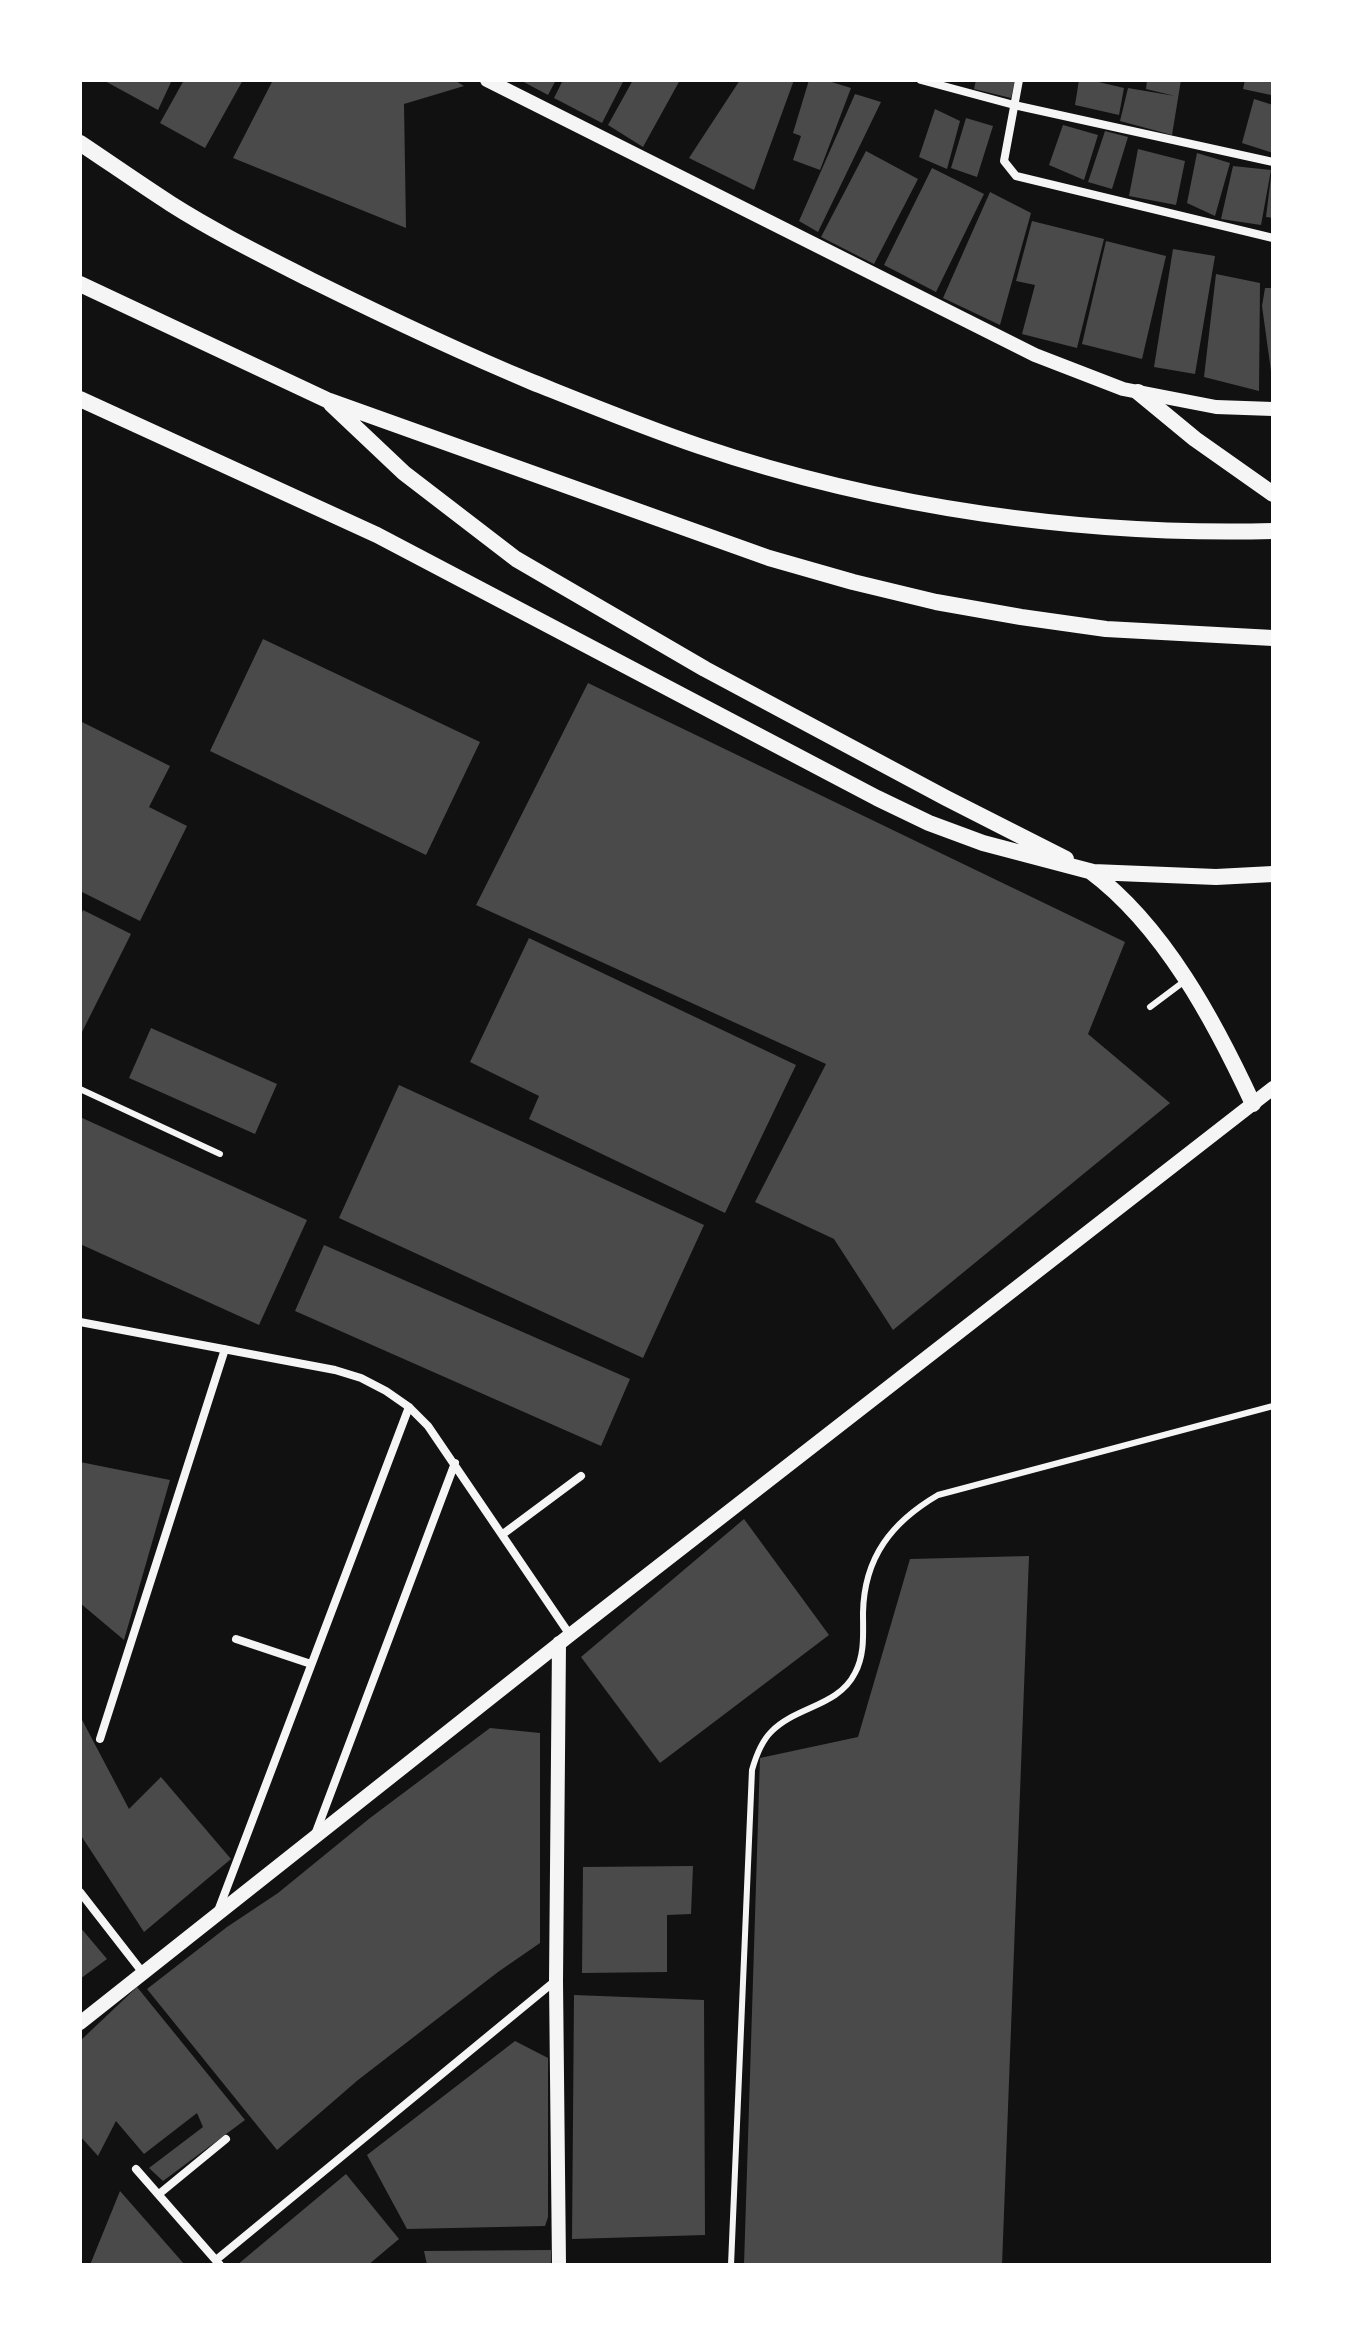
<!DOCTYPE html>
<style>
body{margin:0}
#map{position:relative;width:1353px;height:2345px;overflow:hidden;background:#111;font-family:Mulish,sans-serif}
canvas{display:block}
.frame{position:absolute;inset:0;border:82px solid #fff;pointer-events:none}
</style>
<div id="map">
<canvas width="1353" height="2345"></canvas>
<div class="frame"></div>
</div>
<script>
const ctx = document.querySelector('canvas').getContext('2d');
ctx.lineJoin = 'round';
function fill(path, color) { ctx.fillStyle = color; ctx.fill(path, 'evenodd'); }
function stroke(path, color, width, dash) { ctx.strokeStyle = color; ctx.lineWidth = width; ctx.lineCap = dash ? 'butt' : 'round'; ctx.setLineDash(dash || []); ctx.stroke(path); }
fill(new Path2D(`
 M103,80h69l-14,30z
 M184,80h59l-38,68 -45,-25z
 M273,80h181l10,6 -60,18 2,124 -173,-70z
 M520,80h36l-8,15z
 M563,80h61l-22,43 -48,-25z
 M633,80h47l-37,67 -35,-22z
 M740,80h54l-40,110 -65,-32z
 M809,80h16l26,8 -31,82 -27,-10 8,-24 -8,-3z
 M976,80h39l-4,18 -37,-9z
 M1079,80h11l34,8 -5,27 -44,-10z
 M1147,80h34l-9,55 -52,-14 8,-33 47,8 -29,-7z
 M1245,80h28l-2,15 -28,-6z
 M855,94l26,8 -63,130 -19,-11z
 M1254,99l19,6v48l-31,-10z
 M935,109l25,12 -13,48 -28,-12z
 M966,118l27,8 -16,51 -26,-9z
 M1063,125l35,10 -14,45 -35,-15z
 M1105,131l23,6 -16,52 -24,-7z
 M1138,149l47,12 -9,44 -47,-9z
 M866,151l52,28 -44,85 -53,-27z
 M1197,153l33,10 -15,53 -28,-13z
 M1233,166l38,4 -10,55 -40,-6z
 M932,168l52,26 -48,98 -52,-27z
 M1271,176h2v42l-7,-1z
 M990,192l41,21 -31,112 -57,-27z
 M1032,221l72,18 -27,109 -55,-14 13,-49 -19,-4z
 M1106,241l60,15 -24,103 -60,-15z
 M1173,249l42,7 -20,118 -41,-7z
 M1216,274l44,9 -1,108 -55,-14z
 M1265,288h8v83h-2l-9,-65z
 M263,639l217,103 -54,113 -216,-104z
 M588,683l537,259 -37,92 82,69 -277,227 -59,-91 -79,-37 71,-138 -350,-159z
 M80,721l90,45 -21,41 38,19 -47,95 -60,-30z
 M83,910l48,24 -51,102v-119z
 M529,938l267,127 -71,148 -196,-94 10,-23 -69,-34z
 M151,1028l126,56 -22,50 -126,-56z
 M399,1085l305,140 -61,133 -304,-140z
 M80,1117l227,103 -48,105 -179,-81z
 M324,1245l306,134 -29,67 -306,-135z
 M80,1462l90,18 -46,160 -44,-37z
 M744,1519l85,116 -169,128 -79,-106z
 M1029,1556l-27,709h-258l16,-507 98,-21 52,-178z
 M80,1716l49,93 32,-32 70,82 -87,73 -64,-98z
 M490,1728l50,5v210l-42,29 -140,108 -81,70 -130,-161 80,-62 51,-34 92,-75z
 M693,1866l-2,48 -24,1v57l-85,1 1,-106z
 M80,1927l27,32 -27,20z
 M137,1987l108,133 -82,61 -14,-13 54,-41 -6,-14 -53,41 -28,-33 -18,35 -18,-20v-95z
 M574,1995l130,5 1,235 -133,4z
 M515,2041l33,17v159l-3,9 -138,3 -40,-74z
 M346,2174l53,65 -31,26h-131z
 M120,2191l65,74h-95z
 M551,2250v15h-124l-3,-14z`), '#4a4a4a');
stroke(new Path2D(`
 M1150,1007l36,-27
 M80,1089l140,65
 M731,2265l21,-495c4,-14 9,-28 19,-38 25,-26 67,-25 84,-59 10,-19 8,-39 8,-60 1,-56 29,-91 75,-118l335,-89`), '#f5f5f5', 6);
stroke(new Path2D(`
 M921,80l93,25 259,57
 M1019,80l-15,81 12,15 257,62
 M80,1322l255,48 26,8 25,13 23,16 19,19 142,209
 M503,1534l78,-58
 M236,1639l75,25
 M100,1739l125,-390
 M316,1832l139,-369
 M80,1892l63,81
 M218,1911l191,-504
 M136,2169l84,96
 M159,2194l67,-55
 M216,2260l339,-279`), '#f5f5f5', 8);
stroke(new Path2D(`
 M487,80l548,275 88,34 93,18 57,2
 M80,2023l490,-388 703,-547
 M559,2265l-3,-284 3,-338`), '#f5f5f5', 14);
stroke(new Path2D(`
 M80,143c30,20 60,41 91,61 44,28 93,52 140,76 73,36 146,71 221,102 55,22 111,45 167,64 183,62 382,90 574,85
 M80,284l247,116 442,158 84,24 83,20 85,15 85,12 167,9
 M1138,392l57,47 78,55
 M80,399l297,136 500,263 52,25 54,20 110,29 123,5 57,-3
 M331,404l73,69 112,86 189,110 241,129 120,61
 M1090,871c74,55 125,151 163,233`), '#f5f5f5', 16);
</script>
